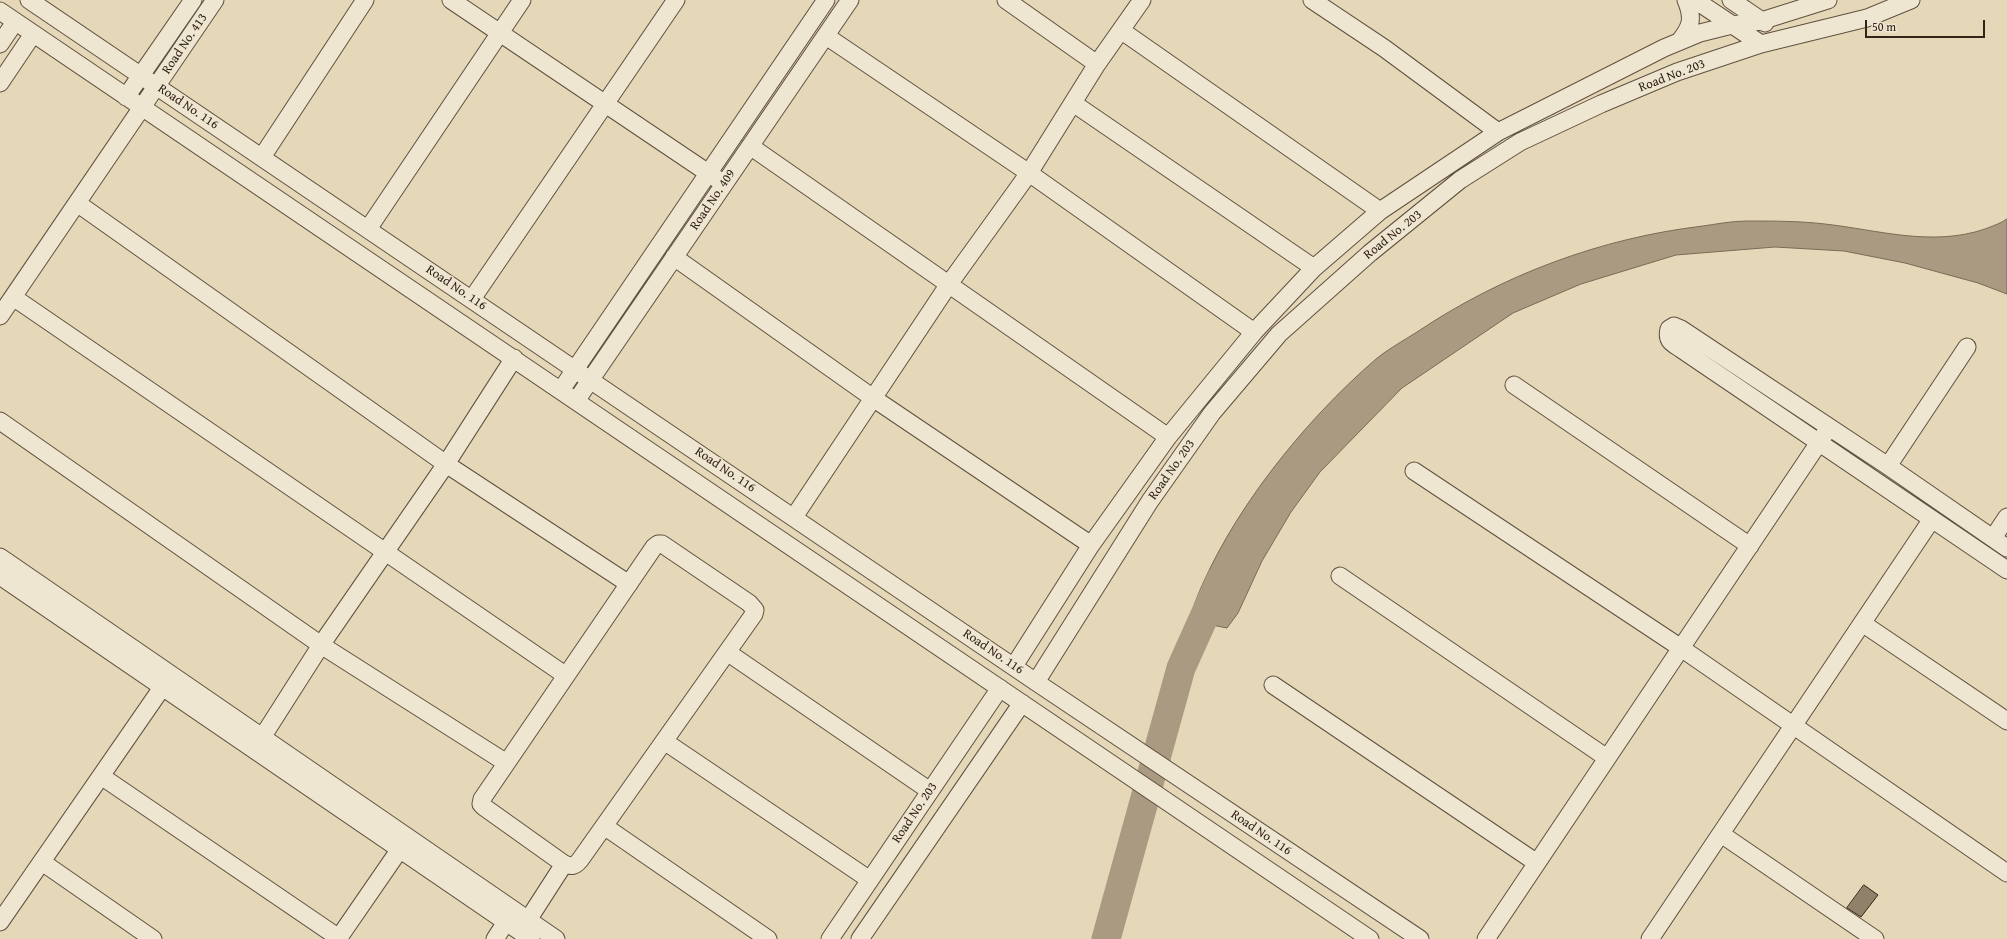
<!DOCTYPE html>
<style>
body{margin:0}
#map{position:relative;width:2007px;height:939px;overflow:hidden;background:#e5d8b8;font-family:"Gentium Book Plus",serif}
canvas{display:block}
.scale{position:absolute;left:1865px;top:20px;width:120px;height:18px;box-sizing:border-box;border:2px solid #342217;border-top:0;padding-left:5px;font-size:12px;line-height:14px;white-space:nowrap;color:#342217;-webkit-text-stroke:3px #eee6d1;paint-order:stroke}
</style>
<div id="map">
<canvas width="2007" height="939"></canvas>
<div class="scale">50 m</div>
</div>
<script>
const ctx = document.querySelector('canvas').getContext('2d');
ctx.lineJoin = 'round';
function fill(path, color) { ctx.fillStyle = color; ctx.fill(path, 'evenodd'); }
function stroke(path, color, width, dash) { ctx.strokeStyle = color; ctx.lineWidth = width; ctx.lineCap = dash ? 'butt' : 'round'; ctx.setLineDash(dash || []); ctx.stroke(path); }
function label(font, color, halo, rows, align = 'center') {
  ctx.font = font + ' "Gentium Book Plus",serif'; ctx.lineWidth = 3; ctx.setLineDash([]); ctx.textBaseline = 'middle'; ctx.strokeStyle = halo; ctx.fillStyle = color; for (const [text, x, y, turn = 0] of rows) {
    ctx.save(); ctx.translate(x, y); ctx.rotate((+turn || 0) * Math.PI / 180); ctx.textAlign = isNaN(turn) ? turn : align; if (halo) ctx.strokeText(text, 0, 0); ctx.fillText(text, 0, 0); ctx.restore();
  }
}
const water = new Path2D(`
 M2007,219v75l-29,-11 -73,-20 -61,-12 -69,-4 -99,8 -95,29 -68,29 -111,75 -82,84 -29,40 -29,49 -24,52 -11,15 -15,-3 -18,-20c34,-90 110,-184 182,-246 12,-10 27,-18 41,-27 85,-57 184,-94 286,-106 14,-2 29,-5 44,-5 25,0 53,0 78,3 53,6 107,23 160,5 7,-3 15,-5 22,-10z`);
fill(water, '#a99a81');
stroke(water, '#7a6a57', 1);
stroke(new Path2D(`
 M1106,939l75,-271 40,-89`), '#a99a81', 29);
const building = new Path2D(`
 M1864,885l14,10 -17,22 -14,-9z`);
fill(building, '#90816b');
stroke(building, '#342217', 1);
const minor = new Path2D(`
 M29,0l1007,682 384,257
 M451,0l266,179
 M1006,0l91,64
 M1312,0l72,48 114,84
 M1695,0l66,44
 M1731,0l34,23
 M0,11l1370,928
 M1122,31l258,180
 M826,36l203,137 225,159
 M1679,42c12,-15 15,-23 7,-42
 M0,44l15,-22
 M0,83l33,-49
 M126,97l67,-97
 M1073,103l241,165
 M750,146l418,291
 M262,157l103,-157
 M77,203l369,261 183,120
 M368,229l154,-229
 M674,257l199,141 218,147
 M13,297l552,378
 M472,299l204,-299
 M0,316l215,-316
 M1514,385l236,161
 M561,390l265,-390
 M576,401l274,-401
 M0,421l321,224 184,117
 M1826,432l-145,216 326,225
 M1888,466l79,-119
 M1414,471l267,177 -195,291
 M794,517l155,-233 80,-111 68,-109 45,-64
 M1993,538l14,-21
 M658,544h4l87,59 6,7 -1,4 -174,246c-5,6 -8,7 -16,4l-80,-57 -3,-3 1,-5 172,-252z
 M2007,548l-119,-82 -207,-137 -7,-3 -5,3c-3,12 3,14 12,20l326,221
 M0,557l556,382
 M0,576l531,363
 M1340,576l267,182
 M1862,623l145,98
 M727,652l203,139
 M1014,666l77,-121 77,-108 86,-105 60,-64 66,-57 118,-79 166,-84 36,-15 32,-8 29,-4 67,-21
 M1036,682l114,-181 62,-88 67,-79 91,-81 90,-73 60,-38 81,-38 76,-32 84,-28 106,-26 44,-18
 M1273,685l264,178
 M664,741l206,139
 M256,747l65,-102 125,-181 68,-106
 M101,776l238,162
 M604,826l164,113
 M1721,834l154,105
 M42,862l111,77
 M528,920l36,-56
 M0,922l168,-243
 M338,939l62,-90
 M495,939l11,-17
 M830,939l170,-251
 M860,939l162,-236
 M1650,939l282,-420`);
stroke(minor, '#60503f', 19);
stroke(minor, '#eee6d1', 17);
label('13px', '#342217', '#eee6d1', [
 ["Road No. 413",185,44,-56],
 ["Road No. 203",1672,76,-21],
 ["Road No. 116",188,107,34],
 ["Road No. 409",713,200,-56],
 ["Road No. 203",1393,235,-39],
 ["Road No. 116",456,288,34],
 ["Road No. 116",725,470,34],
 ["Road No. 203",1172,470,-55],
 ["Road No. 116",993,652,34],
 ["Road No. 203",915,813,-56],
 ["Road No. 116",1261,833,34]
]);
</script>
